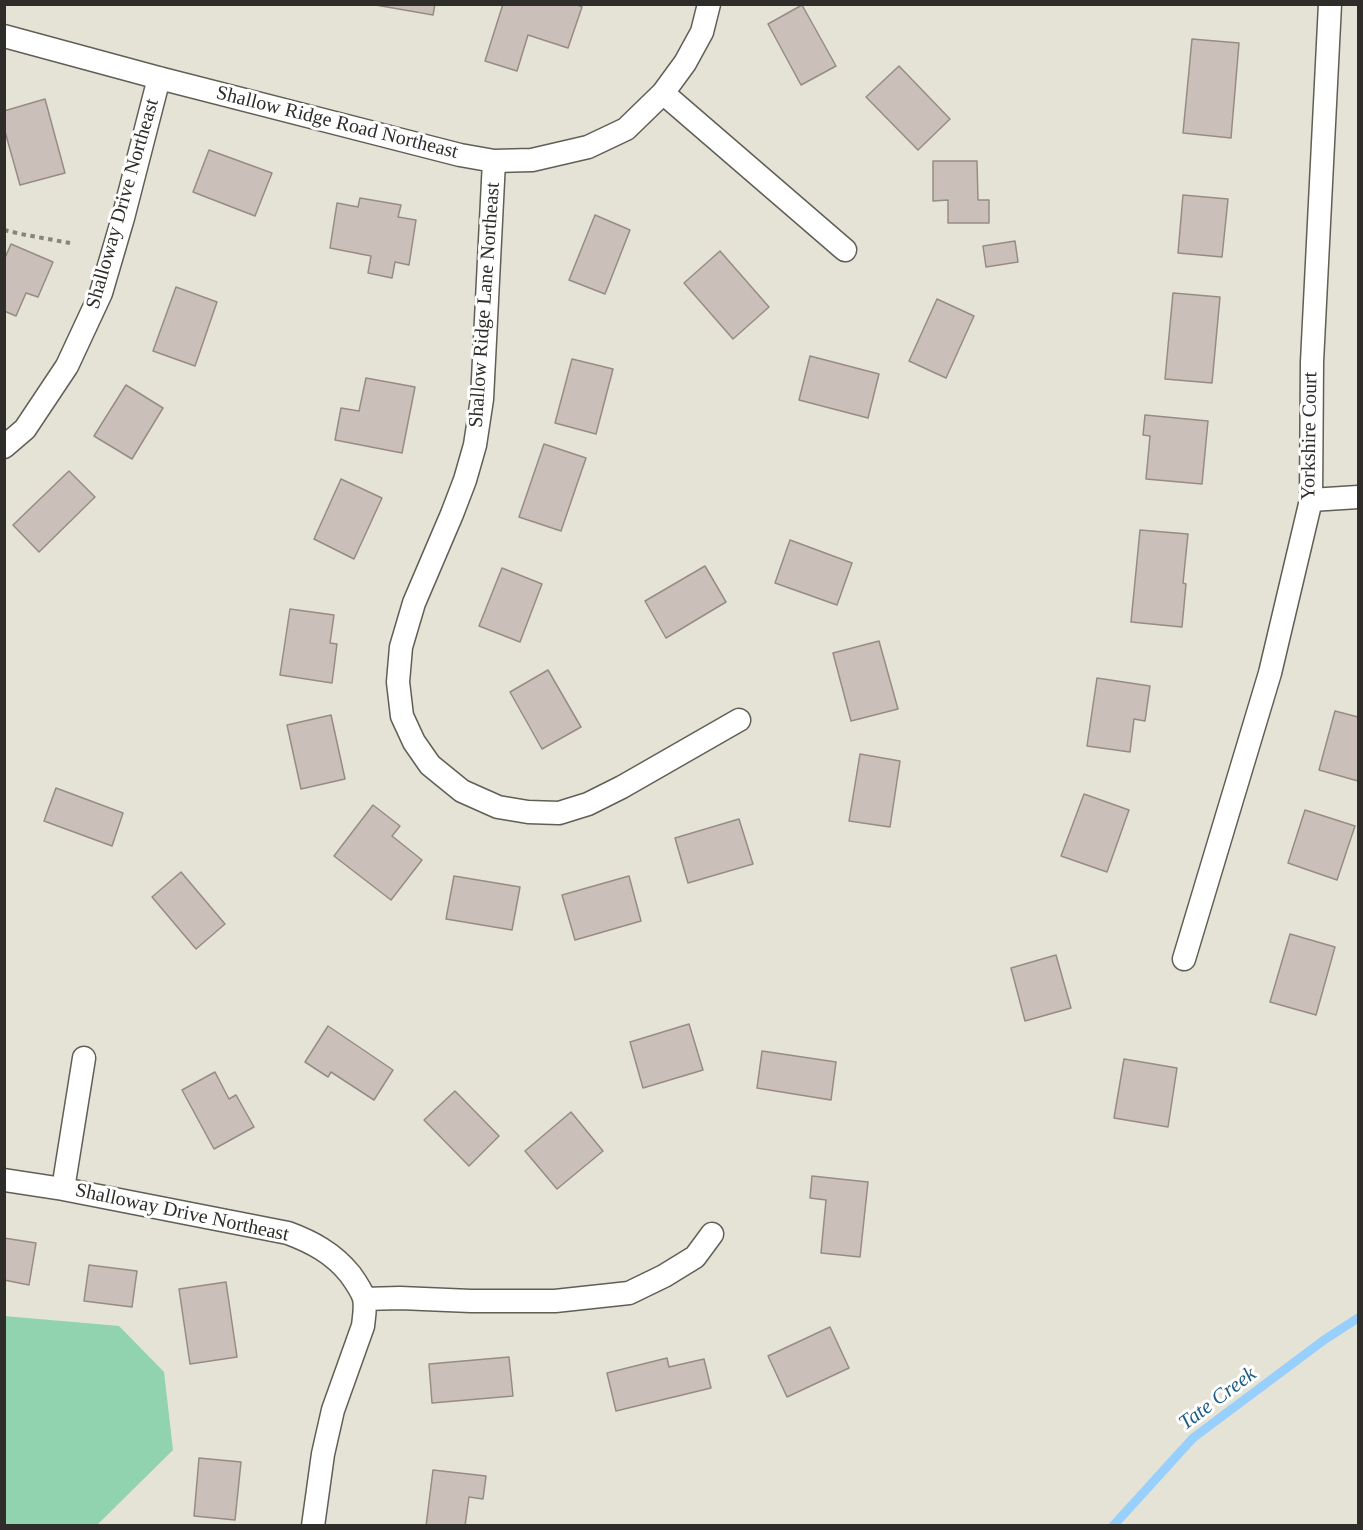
<!DOCTYPE html>
<style>
body{margin:0}
#map{position:relative;width:1363px;height:1530px;overflow:hidden;background:#e5e2d6;font-family:"Times New Roman",serif}
canvas{display:block}
.frame{position:absolute;inset:0;border:6px solid #2e2d29;pointer-events:none}
</style>
<div id="map">
<canvas width="1363" height="1530"></canvas>
<div class="frame"></div>
</div>
<script>
const ctx = document.querySelector('canvas').getContext('2d');
ctx.lineJoin = 'round';
function fill(path, color) { ctx.fillStyle = color; ctx.fill(path, 'evenodd'); }
function stroke(path, color, width, dash) { ctx.strokeStyle = color; ctx.lineWidth = width; ctx.lineCap = dash ? 'butt' : 'round'; ctx.setLineDash(dash || []); ctx.stroke(path); }
function label(font, color, halo, rows, align = 'center') {
  ctx.font = font + ' "Times New Roman",serif'; ctx.lineWidth = 6; ctx.setLineDash([]); ctx.textBaseline = 'middle'; ctx.strokeStyle = halo; ctx.fillStyle = color; for (const [text, x, y, turn = 0] of rows) {
    ctx.save(); ctx.translate(x, y); ctx.rotate((+turn || 0) * Math.PI / 180); ctx.textAlign = isNaN(turn) ? turn : align; if (halo) ctx.strokeText(text, 0, 0); ctx.fillText(text, 0, 0); ctx.restore();
  }
}
fill(new Path2D(`
 M4,1316l115,10 45,46 9,78 -76,75h-92z`), '#91d2af');
stroke(new Path2D(`
 M1113,1526l80,-88 131,-98 34,-22`), '#97d0fd', 9);
const building = new Path2D(`
 M370,4h65l-2,11z
 M503,4h72l7,3 -14,41 -40,-13 -11,36 -32,-10z
 M802,5l34,61 -35,19 -33,-61z
 M1192,39l47,4 -8,95 -48,-5z
 M899,66l51,53 -32,31 -52,-53z
 M45,99l20,74 -45,12 -16,-57v-17z
 M209,150l63,23 -17,43 -62,-24z
 M933,161h44l1,39h11v23h-41v-23l-15,1z
 M1183,195l45,4 -6,58 -44,-4z
 M360,198l41,7 -3,12 18,3 -7,45 -14,-3 -3,16 -24,-5 3,-17 -41,-8 7,-45 21,4z
 M595,215l35,15 -25,64 -36,-14z
 M1015,241l3,21 -32,5 -3,-21z
 M11,244l42,18 -15,35 -12,-4 -10,23 -12,-5v-51z
 M720,251l49,56 -36,32 -49,-56z
 M176,287l41,15 -22,64 -42,-15z
 M1173,293l47,4 -8,86 -47,-4z
 M937,299l37,17 -28,62 -37,-17z
 M810,356l69,18 -11,44 -69,-18z
 M572,359l41,10 -17,65 -41,-11z
 M366,378l49,9 -13,66 -67,-13 6,-32 18,3z
 M126,385l37,23 -31,51 -38,-23z
 M1145,415l63,6 -6,63 -56,-5 4,-43 -7,-1z
 M544,444l42,14 -25,73 -42,-14z
 M69,471l26,26 -56,55 -26,-27z
 M341,479l41,19 -28,61 -40,-20z
 M1140,530l48,4 -5,49 3,1 -4,43 -51,-5z
 M790,540l62,23 -15,42 -62,-22z
 M705,566l21,36 -60,36 -21,-37z
 M502,568l40,16 -22,58 -41,-16z
 M290,609l44,6 -4,28 7,1 -5,39 -52,-8z
 M879,641l19,68 -47,12 -18,-68z
 M548,670l33,57 -39,22 -32,-57z
 M1097,678l53,8 -5,35 -11,-2 -4,33 -43,-6z
 M1335,711l23,6v64l-39,-11z
 M331,715l14,64 -44,10 -14,-64z
 M860,754l40,7 -10,66 -41,-6z
 M56,788l67,25 -11,33 -68,-25z
 M1084,794l45,16 -22,62 -46,-16z
 M373,805l27,21 -8,10 30,24 -31,40 -57,-44z
 M1305,810l50,16 -18,54 -49,-17z
 M739,819l14,45 -65,19 -13,-45z
 M181,872l44,52 -29,25 -44,-52z
 M454,876l66,11 -8,43 -66,-11z
 M629,876l12,45 -66,19 -13,-45z
 M1290,934l45,13 -19,68 -46,-13z
 M1056,955l15,53 -46,13 -14,-53z
 M689,1024l14,46 -60,18 -13,-46z
 M328,1026l65,44 -19,30 -43,-28 -3,5 -23,-15z
 M762,1051l74,11 -5,38 -74,-12z
 M1124,1059l53,9 -9,59 -54,-9z
 M215,1072l14,27 7,-4 18,32 -40,22 -32,-59z
 M455,1091l44,45 -30,30 -45,-46z
 M571,1112l32,39 -46,38 -32,-38z
 M812,1176l56,6 -8,75 -39,-4 5,-53 -16,-2z
 M4,1238l32,5 -7,42 -25,-5z
 M89,1265l48,6 -5,36 -48,-6z
 M226,1282l11,75 -47,7 -11,-75z
 M830,1327l19,41 -62,29 -19,-41z
 M509,1357l4,39 -81,7 -3,-39z
 M667,1358l2,9 35,-8 7,29 -95,23 -9,-38z
 M199,1458l42,4 -6,58 -41,-4z
 M433,1470l53,6 -3,23 -14,-2 -4,29h-39z`);
fill(building, '#cbc0b9');
stroke(building, '#968c85', 1.5);
const minor = new Path2D(`
 M4,36l155,42 301,77 34,6 38,-1 56,-13 38,-18 37,-36 22,-30 17,-31 7,-28
 M663,93l182,157
 M494,161l-12,238 -7,46 -10,35 -13,34 -38,89 -13,44 -3,35 4,34 12,26 16,23 32,26 36,16 30,5 31,1 29,-9 34,-17 117,-67
 M4,447l21,-18 42,-63 34,-73 22,-75 36,-140
 M1311,500l47,-3
 M1184,959l86,-286 41,-173 1,-138 18,-358
 M4,1180l59,9 225,44c24,9 45,20 62,41 5,7 11,15 14,24 2,9 0,19 -1,28l-30,84 -10,44 -10,72
 M63,1189l21,-131
 M364,1299l36,-1 71,3h84l74,-8 35,-17 31,-19 17,-23`);
stroke(minor, '#615f55', 25);
stroke(new Path2D(`
 M4,230l17,4 49,9`), '#86847c', 4, [4.5, 4.5]);
stroke(minor, '#fff', 22);
label('20px', '#2e2d29', '#fff', [
 ["Shallow Ridge Road Northeast",337,123,14],
 ["Shalloway Drive Northeast",123,204,-74],
 ["Shallow Ridge Lane Northeast",485,305,-86],
 ["Yorkshire Court",1310,436,-89],
 ["Shalloway Drive Northeast",182,1213,12]
]);
label('italic 21px', '#1c5c86', '#fff', [
 ["Tate Creek",1218,1399,-37]
]);
</script>
